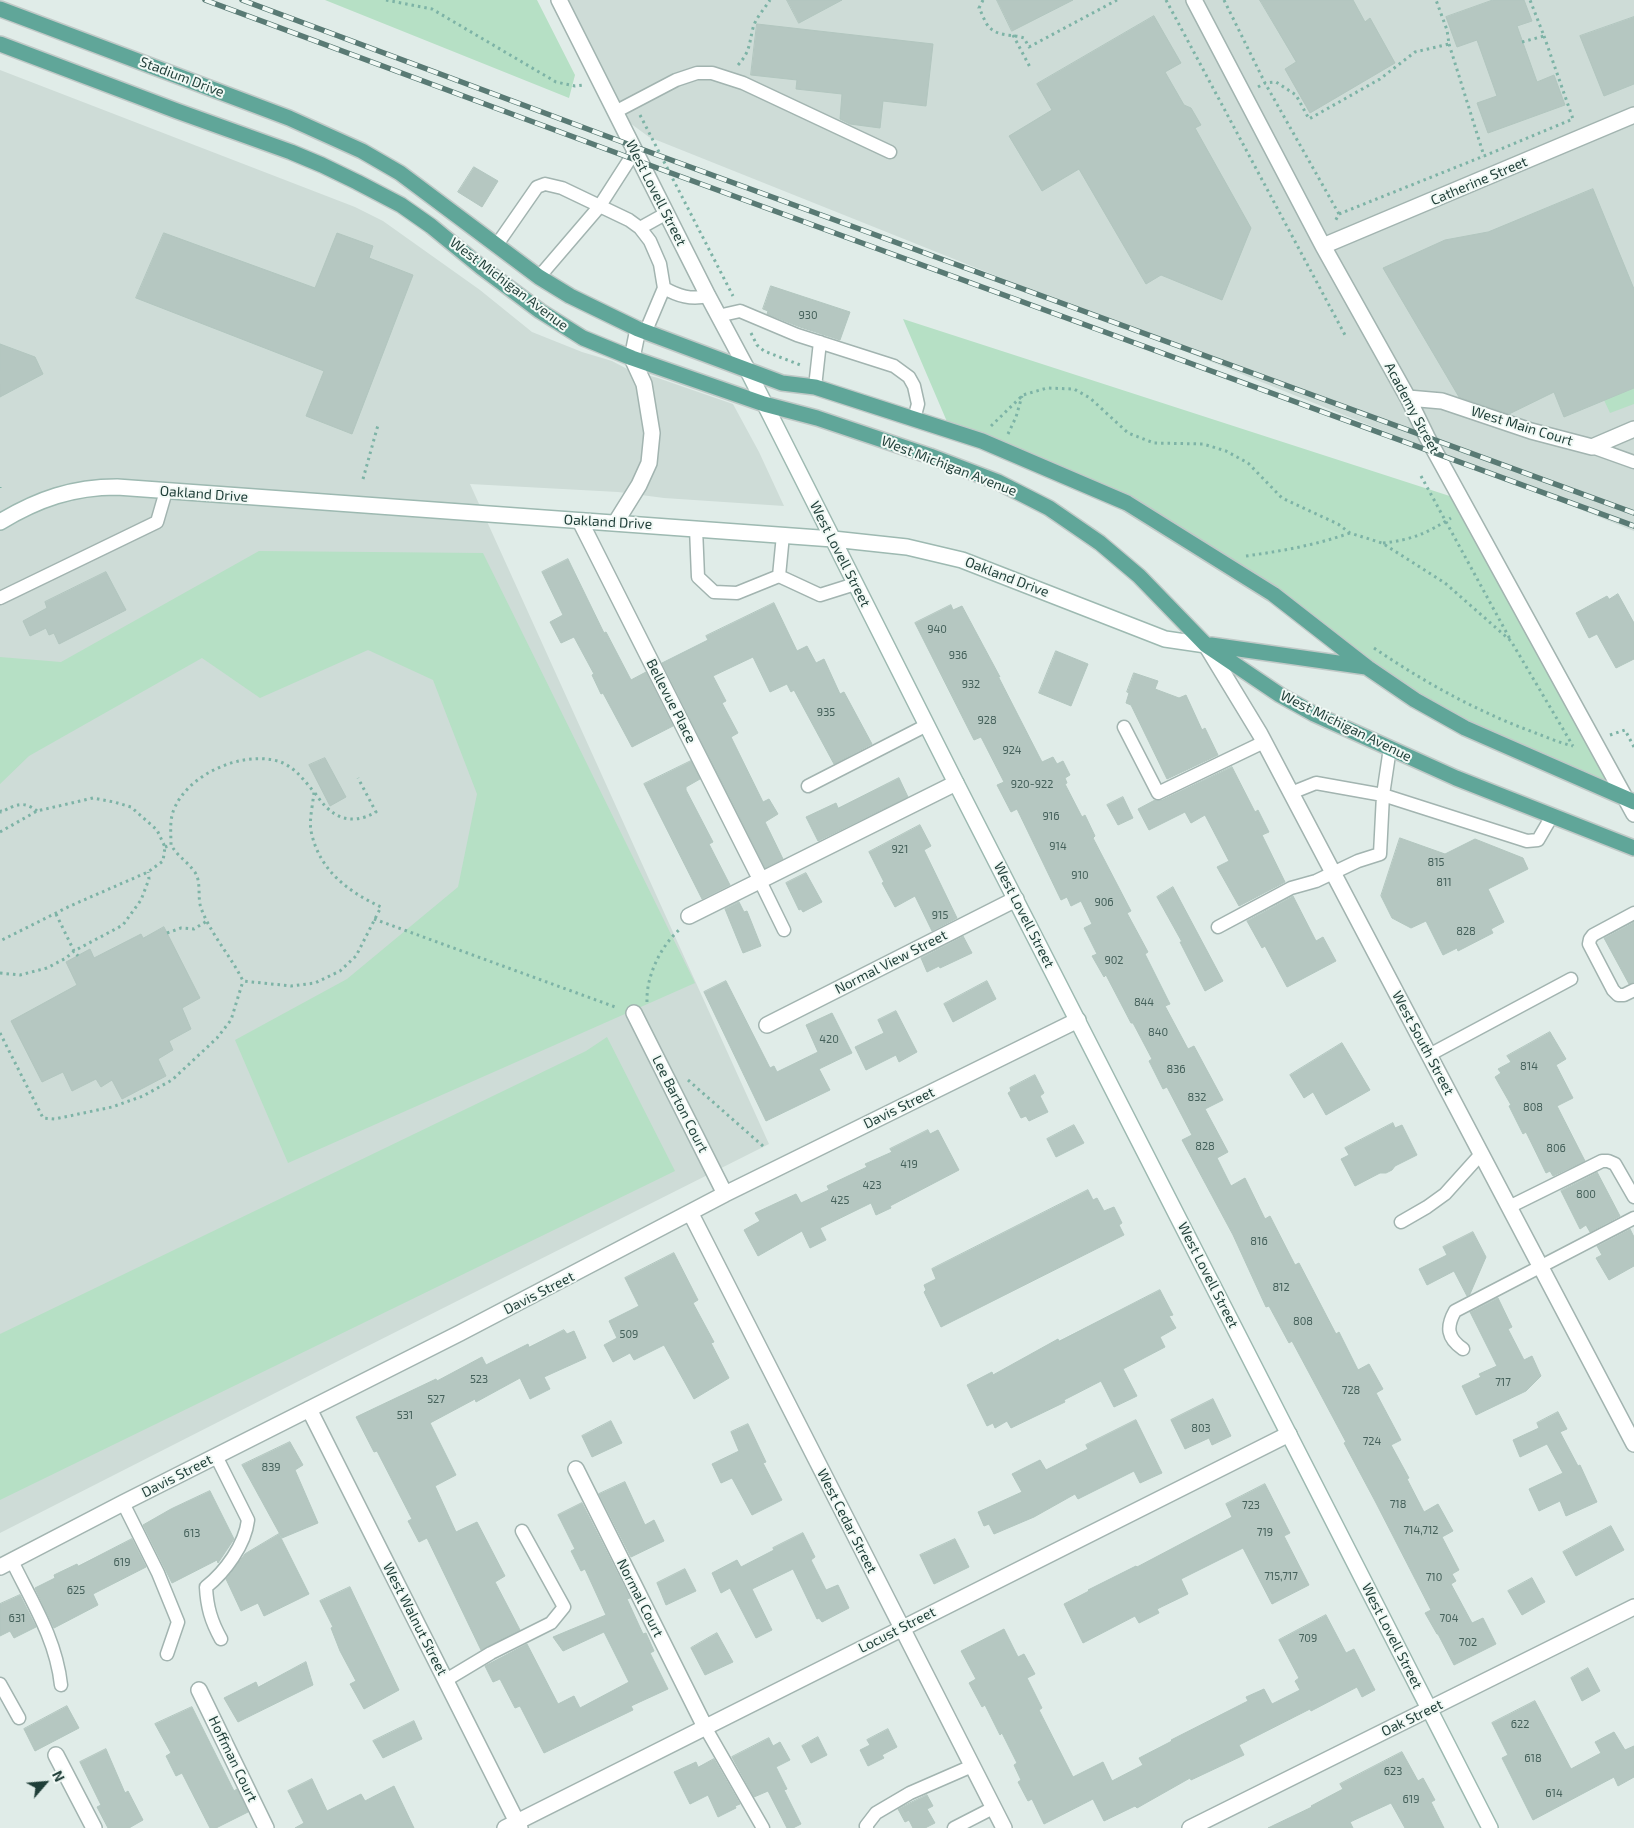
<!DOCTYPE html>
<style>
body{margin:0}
#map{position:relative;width:1634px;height:1828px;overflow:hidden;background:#e0ece8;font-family:"Exo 2",sans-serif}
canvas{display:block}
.north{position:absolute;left:20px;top:1758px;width:50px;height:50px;-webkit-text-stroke:4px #f1f9f5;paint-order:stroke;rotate:63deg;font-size:14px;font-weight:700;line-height:20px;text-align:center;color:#1f3e38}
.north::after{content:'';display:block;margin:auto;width:18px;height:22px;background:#1f3e38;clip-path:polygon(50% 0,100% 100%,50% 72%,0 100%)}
</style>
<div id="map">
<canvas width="1634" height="1828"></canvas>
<div class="north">N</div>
</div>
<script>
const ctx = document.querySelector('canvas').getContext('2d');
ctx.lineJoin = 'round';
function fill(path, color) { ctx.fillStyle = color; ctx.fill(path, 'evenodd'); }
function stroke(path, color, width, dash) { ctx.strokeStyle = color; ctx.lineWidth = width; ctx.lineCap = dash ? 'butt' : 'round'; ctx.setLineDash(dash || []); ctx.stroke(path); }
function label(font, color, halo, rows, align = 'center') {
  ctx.font = font + ' "Exo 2",sans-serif'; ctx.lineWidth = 4; ctx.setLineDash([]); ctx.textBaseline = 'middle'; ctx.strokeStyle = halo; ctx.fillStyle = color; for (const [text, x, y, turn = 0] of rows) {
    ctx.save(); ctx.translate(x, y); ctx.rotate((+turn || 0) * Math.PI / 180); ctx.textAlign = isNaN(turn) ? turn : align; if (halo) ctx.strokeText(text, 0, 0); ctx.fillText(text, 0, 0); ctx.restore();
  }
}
fill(new Path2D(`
 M559,0h1075v531l-985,-394 -34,-25z
 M0,70l355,137 28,14 97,69 52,42 50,20 30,9 19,10 27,7 75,26 26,48 25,54 -120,-8 -46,-6 -148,-8 299,660 -425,214 -344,175z`), '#cedcd7');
fill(new Path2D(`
 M325,0h212l38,75 -6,23z
 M903,319l559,181 162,298 -159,-70 -97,-60 -241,-165 -176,-72z
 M1634,388v16l-24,9 -6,-13z
 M259,551l224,2 212,430 -407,180 -53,-123 112,-61 111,-92 19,-93 -44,-114 -65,-30 -108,48 -58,-40 -173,98 -29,28v-127l61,5z
 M607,1037l68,134 -675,329v-166l586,-283z`), '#b6e0c5');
const building = new Path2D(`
 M787,0h55l-43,23z
 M997,0h76l-61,31z
 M1260,0h93l12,22 5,-4 25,45 -85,50 -25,-44 11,-7z
 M1493,0h31l8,21 -15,5 20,56 17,-7 11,30 -77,28 -11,-30 20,-7 -20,-56 -20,7 -11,-30z
 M1154,16l27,47 -16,9 19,33 7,3 10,17 -6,3 56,100 -29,72 -61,-25 -15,9 -67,-115 -37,22 -33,-55 43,-26 -15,-26z
 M1634,17v67l-30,12 -24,-60z
 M757,24l176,20 -7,62 -43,-5 -3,27 -30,-4 -10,-5 2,-25 -46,-5 1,-9 -46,-5z
 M474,167l24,14 -16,26 -24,-15z
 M1593,189l41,100v99l-70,29 -10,-25 -45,22 -50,-17 -76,-129 62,-28 43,-8z
 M164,233l151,55 22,-55 36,13 -4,12 44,17 -61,159 -46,-18 18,-45 -188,-73z
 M771,286l79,26 -10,28 -40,-13 -33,-13 1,-3 -5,-2z
 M0,344l35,13 8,17 -43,23z
 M568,559l36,74 2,-1 25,48 15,-8 27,54 -41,21 -29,-54 -2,1 -9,-19 2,-1 -20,-37 -13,6 -11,-21 13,-7 -21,-43z
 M106,572l20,38 -67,34 -5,-11 -5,2 -3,-7 -16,8 -7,-15 24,-13 -2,-6z
 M1618,594l16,29v36l-18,9 -19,-34 -8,4 -13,-25 31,-17 2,3z
 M774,603l23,48 10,-5 9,17 8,-4 16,35 4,-2 28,52 -38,20 -40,-74 -3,2 -4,-8 -17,8 -17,-35 -40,19 13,25 -4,2 16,30 -7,4 32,65 6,-3 9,15 -13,8 18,37 -18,9 -103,-205 46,-23 -2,-4z
 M951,605l2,5 9,-4 38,71 -2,-1 44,86 11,-5 4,7 6,-3 7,14 -5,3 2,5 -2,1 17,33 3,-2 10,21 -2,2 38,73 -4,2 21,39 -3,2 25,50 -5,2 23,43 6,-3 29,54 -18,9 23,43 -11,6 14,28 14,-8 20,41 5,-3 25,49 4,-2 37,71 3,-2 19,38 11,-6 14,25 -7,4 25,47 -10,5 18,33 -2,1 17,33 14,-8 15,27 -11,6 17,33 -7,4 4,7 -5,3 21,39 11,-5 13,26 -42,21 -16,-31h-1l-12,-21 6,-3 -56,-109 -31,-58 2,-1 -54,-101 -3,2 -20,-37 -3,1 -33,-72 -51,-95 10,-5 -25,-48 -4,2 -14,-28 3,-2 -19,-36h-2l-25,-48 -2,2 -12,-21 5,-2 -13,-26 8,-4 -11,-23 -10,5 -4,-9 -6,3 -44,-91 -6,3 -14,-27 7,-3 -23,-45 -7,3 -59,-117z
 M1056,651l32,13 -17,42 -32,-13z
 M1134,673l24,8 -3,8 24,9 7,-3 16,35 3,-2 13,27 -51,24 -36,-74 -5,-2 3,-10 -2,-1z
 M325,758l21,39 -16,9 -21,-41z
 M691,761l9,18 -14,8v3l27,52 -4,2 21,41 -28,14 -58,-115z
 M1232,767l23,45 3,-2 11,22 -7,3 23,47 -46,24 -22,-39 12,-6 -24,-46 -14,8 -6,-11 -36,18 -11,-21 17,-9h7z
 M899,778l9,19 -90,44 -12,-24 30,-14 2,5z
 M1123,797l10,21 -15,7 -11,-20z
 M920,825l11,21 -7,4 33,68 -25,13 -17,-35 -20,11 -13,-24 2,-1 -15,-30z
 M1400,838l45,16 30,-15 48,19 5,11 -40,20 16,33 -13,7 2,4 -35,18 -1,-3 -14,7 -17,-34 -15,7 -19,-10 -11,-22z
 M806,873l16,29 -19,10 -2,-3 -2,1 -13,-27z
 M1173,887l50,94 -18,10 -25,-49h2l-25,-45z
 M1293,896l23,45 7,-4 13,24 -49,26 -22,-41 -3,2 -15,-27z
 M739,902l5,10 3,-1 14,35 -18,7 -18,-44z
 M1634,922v60l-5,2 -25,-46z
 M164,927l36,71 -18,10 9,21 -22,12 4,9 -15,9 8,17 -44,23 -10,-19 -11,7 -5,-8 -24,12 -9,-19 -21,10 -31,-61 66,-36 -11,-23 24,-13 4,9 47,-24 2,4z
 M963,936l9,17 -32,15 -1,-2 -12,6 -6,-14z
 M726,981l44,87 4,-2 3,6 41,-20 -12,-27 26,-12 20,40 -33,16 11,21 -64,31 -62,-129z
 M987,981l9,18 -43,23 -9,-18z
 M896,1011l21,41 -18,10 -3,-7 -30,15 -11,-23 29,-14 -6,-13z
 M1550,1032l16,27 -10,6 17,33 -16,8 28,55 -32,15 -3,-5 -4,2 -20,-41 -3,2 -14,-28 2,-1 -16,-28 6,-4 -3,-4 13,-7 -4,-6z
 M1342,1043l28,47 -44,25 -13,-23 -9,6 -14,-23z
 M1035,1075l9,18 -4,3 8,16 -19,9 -3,-5 -5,2 -13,-25 3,-2 -1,-3z
 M1393,1123l2,5 7,-3 15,30 -22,11 -3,4 -6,3h-6l-25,13 -14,-27 8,-4 -4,-7z
 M1074,1125l10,18 -28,14 -9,-18z
 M928,1130l2,4 8,-4 21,40 -69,36 1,2 -15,7 -5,-12 -51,25 6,12 -16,8 -8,-17 -44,25 -14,-26 16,-9 -5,-8 41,-19 5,9 28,-13 -2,-4 40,-19 -2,-3 27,-12 -2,-3z
 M1597,1172l23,44 -30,16 -4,-7 -6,4 -19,-38z
 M1088,1190l5,10 4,-2 7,13 10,-4 8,16 -3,2 5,10 -183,92 -17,-35 2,-2 -2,-5 12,-6 -4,-10z
 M1630,1229l4,8v29l-25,14 -13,-22 6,-3 -5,-9z
 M1473,1232l13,25 -16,37 -3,2 -13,-25 -27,14 -8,-16 28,-14 -4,-8z
 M674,1253l24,47 -5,3 21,39 -3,1 18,35 -35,21 -30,-54 -30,15 -4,-7 -17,9 -9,-17 13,-7 -8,-17 30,-15 -14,-28z
 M1160,1290l13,25 -4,1 7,12 -16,9 5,10 -42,22 14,27 -23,11 -13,-26 -37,19 1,2 -54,26 -4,-7 -12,7 -2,-5 -6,3 -20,-41 25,-13 1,3 65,-36 1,2z
 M1498,1298l14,29 -4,2 16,31 8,-4 9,20 -15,15 -50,24 -14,-29 19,-9 -2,-3 18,-8 -27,-54z
 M564,1330l3,4 7,-3 12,27 -42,19 6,12 -20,10 -10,-21 -44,24 -1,-3 -45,24 26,52 -21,11 21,46 21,-10 28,54 -10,6 25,48 -39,20 -54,-112 -8,4 -11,-21 4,-2 -35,-68 -3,1 -18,-35 80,-38 1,2 45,-24 4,8 42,-21 1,3z
 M1213,1399l18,37 -19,9 -3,-7 -24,11 -14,-29z
 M1558,1412l9,17 -7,3 18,34 2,-1 17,37 -31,14 -6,-15 -21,10 -10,-22 34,-16 -16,-29 -27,13 -7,-17 26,-12 -2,-5z
 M1136,1420l26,53 -22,10 -6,-12 -56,28 -3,-5 -41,23 -40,17 -5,-10 -5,2 -6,-14 44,-20 -10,-18 28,-14 6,10 42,-21 -2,-4z
 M611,1421l11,22 -30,14 -10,-21z
 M748,1424l18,38 -3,1 19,37 -30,15 -20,-37 -11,5 -9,-19 27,-13 -8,-19z
 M290,1442l13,23 -8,5 23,53 -36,15 -40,-73z
 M625,1482l20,43 9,-5 10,21 -33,16 -32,-63z
 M1265,1484l25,49 -6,3 25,49 -37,19 -29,-56 -62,31 7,15 -31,15 2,4 -20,10 -4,-7 -52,27 -19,-39 25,-13 -1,-1 48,-24 1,1 95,-50 -6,-13z
 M210,1491l24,48 -16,24 -1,-3 -45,23 -29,-58 28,-16z
 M582,1503l48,95 -3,1 16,35 3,-1 8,18 -4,2 18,36 -37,17 2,4 -89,43 -24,-47 -5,2 -15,-29 -7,3 -8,-16 42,-22 31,60 16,-8 6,12 49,-26 -25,-50 -41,19 -10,-14 53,-22 -21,-46 -4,2 -10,-20 4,-2 -17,-34z
 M1611,1526l13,24 -48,26 -13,-24z
 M803,1533l12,24 -4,3 15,30 12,-5 11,23 -27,14 -3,-4 -2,1 -24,-50 -41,20 20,41 -16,8 -26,-50 -9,5 -9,-20 25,-13 4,7 33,-17 -1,-2z
 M279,1534l30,60 -45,22 -6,-13 -17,8 -15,-32 19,-25z
 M132,1539l14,28 -53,27 5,11 -44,23 -19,-40 20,-10 -1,-3 23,-11 1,2z
 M955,1539l14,28 -35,17 -14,-29z
 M685,1569l11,22 -30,14 -9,-22z
 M1532,1578l13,24 -23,13 -14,-24z
 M350,1587l49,103 -35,19 -14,-25 6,-3 -16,-30 -9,-23 2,-1 -13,-26z
 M20,1595l16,32 -22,11 -4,-7 -10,5v-32z
 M1326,1615l20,38 8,-4 21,41 -13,7 -5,-10 -46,24 -1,-2 -71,36 5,10 -53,25 -1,-2 -53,30 -2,-2 -31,15 -11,-22 -49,25 -12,-25 -4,2 -10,-19 3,-2 -7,-15 3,-2 -15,-30 -2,2 -15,-30 -3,2 -13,-24 7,-4 -15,-28 43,-22 14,28 6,-3 11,20 -8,4 15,30 -3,2 34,67 30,-15 9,19 31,-16 -4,-7 33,-17 -1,-1 77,-39 -2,-4 18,-8 8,15 28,-14 -5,-9 4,-3 -20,-38z
 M717,1633l16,29 -28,13 -14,-27z
 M306,1662l7,23 -75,37 -14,-24 32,-16 2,5z
 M1588,1668l12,23 -18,10 -11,-23z
 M1535,1701l36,68 30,-16 -6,-11 19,-10 11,18 9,-4v31l-16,9 -4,-9 -81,43 -31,-62 6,-3 -16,-32z
 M67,1706l12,22 -44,23 -11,-22z
 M192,1707l42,84 3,-2 11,23 -32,16h-6l-28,-55 -6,3 -10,-20 5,-3 -16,-29z
 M414,1721l8,18 -39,19 -10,-17z
 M888,1729l9,18 -15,8 2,3 -16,8 -8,-16 10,-5 -3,-5z
 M818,1737l9,18 -16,8 -9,-17z
 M769,1738l4,8 7,-4 10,18 -14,7 11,22 -3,1 17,34 -8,4h-6l-19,-37 -14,6 -22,-40z
 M106,1749l19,44 3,-2 15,29 -14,8h-21l-11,-21 4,-2 -21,-43z
 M1402,1752l16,29 5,-3 12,22 -4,2 13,26h-39l-14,-25 -41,19 3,6h-85l44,-21 -1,-1 32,-17 -3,-5z
 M714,1759l26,45 -5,2 1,2 -18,9 -10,-22 -18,9 -16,-32 22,-10 2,5z
 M312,1779l15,32 34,-17 4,7 29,-15 20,42h-119l9,-5 -16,-32z
 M927,1795l6,11 -6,3 8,14 -10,5h-12l-4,-8 -4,2 -7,-13z`);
fill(building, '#b5c7c1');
stroke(building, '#b2c6bf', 1);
const lane = new Path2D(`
 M615,112l61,-32 21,-7h15l31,10 147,69
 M640,228l27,-15
 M496,246l41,-59 8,-3 17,4 67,32 11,8 10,13 10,23 4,24 -19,45
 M539,277l60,-70 36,-56
 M664,288c14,8 27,12 44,8
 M718,316l22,-5 57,24 97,31 15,11 5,9 4,18 -4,15
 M815,387l5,-45
 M1592,447l42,15
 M696,528l2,49 16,15 23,1 42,-17 4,-41
 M779,576l41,19 35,-11
 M0,598l157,-76 9,-31
 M1124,727l34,66 106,-51
 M808,786l119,-61
 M1291,793l25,-10 67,12 7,-47
 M760,881l24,49
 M1634,913l-41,22 -3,4 -1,5 24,46 5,5h6l10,-5
 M1218,927l73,-39 25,-7 42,-20 22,-7 3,-59 144,46 11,-1 14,-24
 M1429,1055l142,-76
 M1509,1207l93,-46h6l7,3 19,33
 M1401,1222l26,-15 18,-13 36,-40
 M1463,1349c-16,-11 -17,-22 -8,-38l179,-93
 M216,1456l32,64c-3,25 -23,52 -42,67 1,20 5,34 15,52
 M123,1503l35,70 20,49 -11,32
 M12,1561c20,41 44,78 49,124
 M446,1680l45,-27 60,-30 13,-16 -42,-76
 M0,1684l19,34
 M705,1727l58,101
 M867,1828l-1,-2 10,-13 34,-20 62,-27
 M954,1828l39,-20`);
const street = new Path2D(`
 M559,0l149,296 39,73
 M1194,0l129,246 85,152 19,39 207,377
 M1323,246l311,-131
 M1408,398l34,3 89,30 61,16 42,-18
 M580,521l181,359
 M616,522l23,-37 10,-22 3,-30 -8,-49 -12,-26 6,-29
 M1206,645l54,89 374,710
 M689,916l267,-133
 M634,1013l91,181
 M767,1025l249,-126
 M691,1214l313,614
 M309,1409l211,419
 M576,1469l129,258
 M0,1567l123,-64 337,-170 265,-139 353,-174
 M199,1690l67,138
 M56,1755l38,73
 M505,1828l784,-394
 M1190,1828l444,-221`);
const secondary = new Path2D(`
 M747,369l209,414 534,1045
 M0,522c38,-23 73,-35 117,-35l716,52 74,8 55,13 203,79 41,6`);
const primary = new Path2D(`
 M0,9l289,109 73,33 38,22 139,104 31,19 68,33 144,54 33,4 167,54 145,62 146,91 95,74 47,32 50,28 169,74
 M0,44l177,67 114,41 31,13 35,17 44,23 30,21 50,41 59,44 43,27 49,20 132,46 53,14 113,38 68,26 51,26 51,35 39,33 67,69 74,50 34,19 142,64 178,70
 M1211,645l155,22`);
stroke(lane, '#a2b4b0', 15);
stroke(street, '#a2b4b0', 18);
stroke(secondary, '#9db9b1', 18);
stroke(primary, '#c0c9c7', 18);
stroke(new Path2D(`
 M386,0l46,9 124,73 19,4 8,-1
 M983,0l-4,8c3,5 6,15 10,19 9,10 24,7 35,11l5,9 88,-47
 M1166,0l179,335
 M1224,0l41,83 74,131 -5,9
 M1013,35l18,34
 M1522,42l22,-6 -14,-36
 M1449,44l35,112
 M738,65c12,-13 11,-21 15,-37 2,-9 12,-20 17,-28
 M1258,87l7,-4 11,-1 20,13 13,24 71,-40 35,-27 34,-8 -2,-14 -11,-30
 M640,115l93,181
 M1339,214l145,-58 89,-37 -29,-83
 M751,333l6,12 7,6 39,15
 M991,426l32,-31 24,-7 27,1 16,9 38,35 26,10 49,1 23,7 22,12 34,35 56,26 12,9 32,10 63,40 66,58 62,105
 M1008,434l8,-17 6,-21
 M1421,476l89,163
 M363,479l15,-54
 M0,487v1
 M1383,543c29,-3 44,-10 68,-25
 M1246,556c36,-5 70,-11 104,-23
 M1374,648c50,34 102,63 159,84 13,5 27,11 40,14
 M1610,735l15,-5 9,17
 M315,793c16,24 34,34 61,19l-18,-34
 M0,810l1,2c15,-7 22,-12 36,-1
 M0,832l37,-21 56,-13 21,4 17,5 26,23 8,17 -2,14 -15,11 -78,34 -70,35
 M165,847l6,-2c0,-13 -2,-26 4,-38 15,-33 64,-54 98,-47 19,3 30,19 41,32 -1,12 -5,27 -3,39 8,39 36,60 70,76l-25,49 -16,15 -25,12 -24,3 -48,-5c-12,-25 -32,-46 -42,-73 -4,-11 1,-27 -7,-37 -8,-11 -15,-13 -23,-26
 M56,914l18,37 4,5
 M374,919l244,89
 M167,933l14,-5 13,1 13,-8
 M0,973l20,2 27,-7 19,-10 8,-7 49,-26 18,-25 8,-21 -1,-7
 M647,1002c-1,-25 13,-55 32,-72
 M0,1033l43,85 12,1 57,-12 31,-11 29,-16 45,-42 14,-18 12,-39
 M688,1080l76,67`), '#7db3a6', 3, [2.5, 4]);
stroke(lane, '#fff', 12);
stroke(street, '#fff', 15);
stroke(secondary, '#fff', 15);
stroke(primary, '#60a699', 15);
const rail = new Path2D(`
 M205,0l436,162 993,364
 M242,0l391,146 1001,367`);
stroke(rail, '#597a74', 5.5);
stroke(rail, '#f1f9f5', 4, [11]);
label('11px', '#44605a', null, [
 ["930",808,315],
 ["940",937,629],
 ["936",958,655],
 ["932",971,684],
 ["935",826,712],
 ["928",987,720],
 ["924",1012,750],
 ["920-922",1032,784],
 ["916",1051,816],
 ["914",1058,846],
 ["921",900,849],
 ["815",1436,862],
 ["910",1080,875],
 ["811",1444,882],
 ["906",1104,902],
 ["915",940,915],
 ["828",1466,931],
 ["902",1114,960],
 ["844",1144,1002],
 ["840",1158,1032],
 ["420",829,1039],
 ["814",1529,1066],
 ["836",1176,1069],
 ["832",1197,1097],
 ["808",1533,1107],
 ["828",1205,1146],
 ["806",1556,1148],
 ["419",909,1164],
 ["423",872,1185],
 ["800",1586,1194],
 ["425",840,1200],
 ["816",1259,1241],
 ["812",1281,1287],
 ["808",1303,1321],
 ["509",629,1334],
 ["523",479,1379],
 ["717",1503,1382],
 ["728",1351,1390],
 ["527",436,1399],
 ["531",405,1415],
 ["803",1201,1428],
 ["724",1372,1441],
 ["839",271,1467],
 ["718",1398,1504],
 ["723",1251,1505],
 ["714,712",1421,1530],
 ["719",1265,1532],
 ["613",192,1533],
 ["619",122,1562],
 ["715,717",1281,1576],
 ["710",1434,1577],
 ["625",76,1590],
 ["631",17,1618],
 ["704",1449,1618],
 ["709",1308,1638],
 ["702",1468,1642],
 ["622",1520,1724],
 ["618",1533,1758],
 ["623",1393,1771],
 ["614",1554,1793],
 ["619",1411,1799]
]);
label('14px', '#1f3e38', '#f1f9f5', [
 ["Stadium Drive",182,77,21],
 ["Catherine Street",1479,181,-23],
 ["West Lovell Street",656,193,63],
 ["West Michigan Avenue",509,284,37],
 ["Academy Street",1412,408,62],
 ["West Main Court",1522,426,17],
 ["West Michigan Avenue",949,466,21],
 ["Oakland Drive",204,494,4],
 ["Oakland Drive",608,522,3],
 ["West Lovell Street",840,554,63],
 ["Oakland Drive",1007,577,21],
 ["Bellevue Place",671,701,63],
 ["West Michigan Avenue",1346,726,26],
 ["West Lovell Street",1024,915,63],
 ["Normal View Street",891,962,-27],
 ["West South Street",1423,1043,62],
 ["Lee Barton Court",680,1104,63],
 ["Davis Street",899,1108,-26],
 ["West Lovell Street",1208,1275,63],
 ["Davis Street",539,1293,-27],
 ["Davis Street",177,1476,-27],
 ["West Cedar Street",847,1521,63],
 ["Normal Court",640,1598,63],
 ["West Walnut Street",415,1619,63],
 ["Locust Street",897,1630,-27],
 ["West Lovell Street",1392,1636,63],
 ["Oak Street",1412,1718,-26],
 ["Hoffman Court",233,1759,64]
]);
</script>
